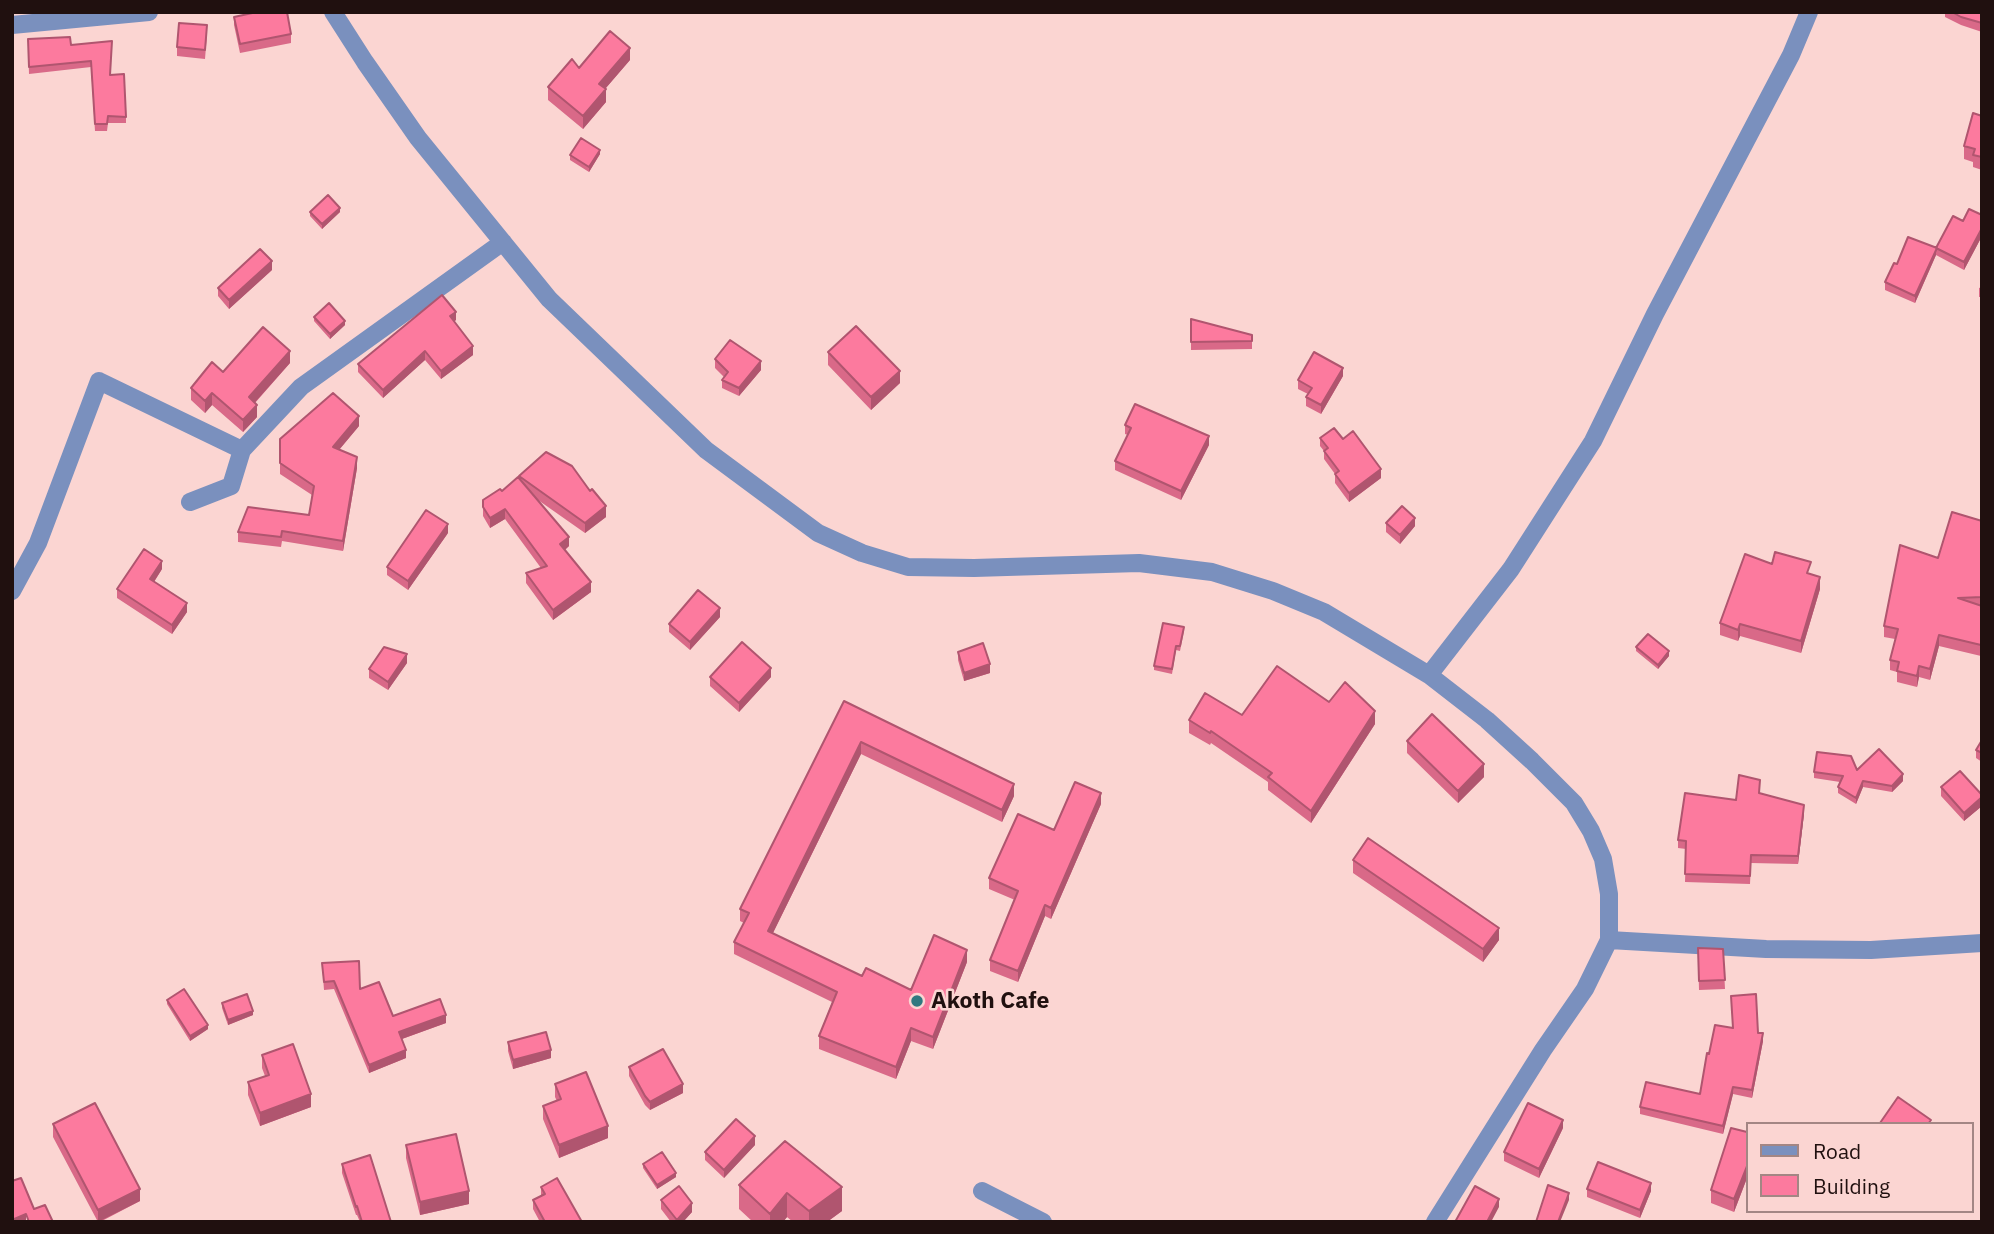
<!DOCTYPE html>
<style>
body{margin:0}
#map{position:relative;width:1994px;height:1234px;overflow:hidden;background:#fbd5d2;font-family:"IBM Plex Sans",sans-serif}
canvas{display:block}
.frame{position:absolute;inset:0;border:14px solid #20100f;pointer-events:none}
.legend{position:absolute;left:1746px;top:1122px;width:228px;height:91px;box-sizing:border-box;background:#fbd5d2;border:2px solid #a38684;margin:0;padding:9px 12px;list-style:none;font-size:21px;color:#20100f}
.legend li{display:flex;align-items:center;gap:14px;height:35px}
.legend b{width:35px;border:2px solid #a38684}
</style>
<div id="map">
<canvas width="1994" height="1234"></canvas>
<div class="frame"></div>
<ul class="legend">
<li><b style="height:9px;background:#7a90be"></b>Road</li>
<li><b style="height:19px;background:#fc7a9e"></b>Building</li>
</ul>
</div>
<script>
const ctx = document.querySelector('canvas').getContext('2d');
ctx.lineJoin = 'round';
function stroke(path, color, width, dash) { ctx.strokeStyle = color; ctx.lineWidth = width; ctx.lineCap = dash ? 'butt' : 'round'; ctx.setLineDash(dash || []); ctx.stroke(path); }
function fill(path, color) { ctx.fillStyle = color; ctx.fill(path, 'evenodd'); }
function label(font, color, halo, rows, align = 'center') {
  ctx.font = font + ' "IBM Plex Sans",sans-serif'; ctx.lineWidth = 5; ctx.setLineDash([]); ctx.textBaseline = 'middle'; ctx.strokeStyle = halo; ctx.fillStyle = color; for (const [text, x, y, turn = 0] of rows) {
    ctx.save(); ctx.translate(x, y); ctx.rotate((+turn || 0) * Math.PI / 180); ctx.textAlign = isNaN(turn) ? turn : align; if (halo) ctx.strokeText(text, 0, 0); ctx.fillText(text, 0, 0); ctx.restore();
  }
}
stroke(new Path2D(`
 M333,12l32,50 53,76 131,161 157,151 112,83 44,20 46,14 66,1 165,-5 73,9 61,19 51,21 105,63 58,45 45,41 42,42 17,28 12,28 6,35v46l-24,49 -42,61 -108,172
 M12,25l137,-13
 M190,502l41,-16 11,-36 59,-63 202,-145
 M12,591l26,-48 61,-162 143,69
 M1429,675l82,-106 82,-128 62,-127 136,-259 18,-43
 M1609,940l157,9 105,1 111,-7
 M982,1191l61,31`), '#7a90be', 18);
fill(new Path2D(`
 M1945,12h37v20l-21,-7 -16,-8z
 M234,17l57,17v9l-51,10 -6,-28z
 M207,34l-2,25 -28,-3v-9z
 M28,39l43,6 39,30 16,42v6h-18l-1,8h-12l-4,-64 -62,7z
 M630,60l-25,29 1,13 -23,27 -35,-29v-13l31,-19z
 M1982,116v54l-9,-3v-5l-9,-3v-13z
 M600,154l-11,18 -19,-12v-5z
 M310,212h30l-18,17 -12,-13z
 M1982,215v21l-18,34 -28,-15 -21,48 -30,-13v-8l12,-18 39,-16 27,-27z
 M272,270l-43,39 -11,-13v-8z
 M1982,287v10h-3v-9z
 M314,317l31,8 -15,14 -16,-18z
 M1191,319l61,16v14l-61,1z
 M456,320l-2,2 19,33 -32,24 -16,-19 -42,38 -25,-26v-8z
 M828,352l72,31 -29,27 -43,-45z
 M715,359l46,11 -22,26 -17,-8v-8l2,-3 -9,-9z
 M290,363l-35,40 2,14 -14,15 -31,-27 -7,8 -14,-13v-12l32,-16z
 M1343,376l-22,38 -15,-8v-9l2,-3 -10,-5v-9z
 M1125,425l84,20 -28,55 -66,-30v-9l13,-26 -3,-1z
 M359,426l-20,24 18,18 -14,83 -61,-10 -1,6 -43,-5v-10l71,-17 3,-20 -32,-21v-35z
 M1320,438l23,1 38,39 -32,24 -14,-19v-9l-11,-15v-8l-4,-5z
 M519,476l87,41 -21,16 -47,-33 31,46 -4,4 26,42 -38,28 -27,-37v-10l15,-5 -36,-49 -15,9 -7,-12v-16l19,-9 17,-13z
 M1982,521v137l-1,-2 -42,-10 -9,34 -11,-3 -2,10 -20,-5v-10l-7,-2v-10l5,-21 -11,-2v-11l54,-68z
 M1386,523l29,3 -15,18 -14,-12z
 M448,533l-40,57 -21,-15v-8z
 M162,569l-8,13 33,30 -15,22 -55,-36v-9z
 M1811,574l9,15 -19,64 -61,-17 -2,5 -18,-6v-12z
 M720,617l-30,33 -21,-18v-8z
 M1184,631l-4,20 -4,-1 -4,24 -18,-4v-4z
 M1636,647l33,9 -11,13 -22,-18z
 M958,652l32,21 -26,8 -6,-21z
 M407,663l-19,27 -19,-12v-9z
 M710,677h61l-32,35 -29,-26z
 M844,701l170,95 -12,26 -141,-68 -88,179 89,43 49,14 56,-28 -34,87 -22,-8 -15,38 -77,-30v-13l13,-34 -98,-48v-12l10,-19 -4,-2v-12z
 M1329,702l46,22 -64,99 -43,-33v-8l-57,-39 -1,2 -21,-12v-13l53,-5z
 M1982,740v22l-6,-4v-8z
 M1407,741l77,36 -26,26 -51,-50z
 M1857,770l46,11 -11,11 -29,-5 -7,17 -18,-11v-6l2,-5 -26,-4v-6z
 M1941,787l41,8v11l-18,15 -23,-25z
 M1760,793l44,21 -6,50 -47,-1 -1,21 -65,-2 1,-33 -8,-1v-8l58,-40z
 M1101,804l-50,115 -6,-3 -27,66 -28,-11v-11l25,-60 -26,-11v-11l65,-48z
 M1353,860l146,80 -16,22 -130,-89z
 M1698,948l25,1 2,40 -26,1z
 M322,963l38,26 33,27 53,7 -44,16 4,19 -37,15 -35,-84 -10,1z
 M167,1000l41,29 -18,12 -23,-37z
 M222,1003l31,12 -25,10 -6,-17z
 M1758,1033l5,8 -11,57 -19,-4 -10,40 -83,-20v-7l60,-13 9,-40z
 M508,1042l43,16 -38,11 -5,-18z
 M262,1055l49,52 -51,19 -12,-31v-13l17,-6 -3,-8z
 M629,1067l54,26 -33,17 -5,-5 -16,-29z
 M555,1084l53,54 -49,20 -16,-39v-13l14,-5 -2,-4z
 M53,1124l87,77 -40,21h-2l-45,-85z
 M1563,1128l-24,50 -35,-17v-9z
 M1747,1132v46l-13,34 -23,-9v-13z
 M785,1141l57,70 -15,11h-34l-6,-5 -4,5h-30l-14,-13v-24z
 M406,1145l63,59 -49,11 -14,-57z
 M755,1145l-31,33 -19,-18v-8z
 M342,1164l49,58h-31l-3,-7h-1l-14,-42z
 M643,1164l33,13 -19,12 -14,-21z
 M541,1187l41,35h-42l-7,-13v-9l8,-4z
 M1587,1189l64,2 -11,27 -53,-21z
 M661,1200l31,12 -9,10h-12l-10,-13z`), '#d96988');
fill(new Path2D(`
 M630,48v12l-31,36v-12z
 M606,89v13l-23,27v-13z
 M600,150v4l-11,18v-5z
 M340,208v4l-18,17v-5z
 M1982,228v8l-18,34v-8z
 M1936,248v7l-21,48v-7z
 M272,261v9l-43,39v-9z
 M456,312v8l-6,5v-9z
 M345,321v4l-15,14v-5z
 M473,346v9l-32,24v-8z
 M290,351v12l-41,46v-12z
 M425,351v9l-42,38v-8z
 M761,361v9l-22,26v-8z
 M1343,368v8l-22,38v-9z
 M900,371v12l-29,27v-13z
 M212,393v12l-7,8v-12z
 M257,405v12l-14,15v-12z
 M359,416v10l-26,31v-10z
 M1209,436v9l-28,55v-9z
 M357,457v11l-14,83v-10z
 M1381,469v9l-32,24v-9z
 M606,506v11l-21,16v-10z
 M505,509v10l-15,9v-10z
 M1415,518v8l-15,18v-9z
 M448,524v9l-40,57v-9z
 M569,537v9l-9,8v-10z
 M162,561v8l-12,19v-9z
 M1820,577v12l-19,64v-12z
 M591,582v10l-38,28v-10z
 M187,603v9l-15,22v-9z
 M720,608v9l-30,33v-8z
 M1740,624v12l-2,5v-11z
 M1939,635v11l-9,34v-11z
 M1669,651v5l-11,13v-4z
 M407,654v9l-19,27v-8z
 M990,664v9l-26,8v-8z
 M1919,666v11l-2,10v-11z
 M771,668v9l-32,35v-9z
 M1375,711v13l-64,99v-12z
 M861,742v12l-93,189v-12z
 M1484,764v13l-26,26v-12z
 M1903,774v7l-11,11v-6z
 M1863,781v6l-7,17v-6z
 M1014,784v12l-12,26v-12z
 M1101,793v11l-50,115v-11z
 M1982,797v9l-18,15v-8z
 M1804,805v9l-6,50v-8z
 M1045,905v11l-27,66v-11z
 M1499,928v12l-16,22v-13z
 M967,950v12l-34,87v-12z
 M253,1011v4l-25,10v-5z
 M446,1015v8l-47,17v-8z
 M208,1025v4l-18,12v-5z
 M911,1028v13l-15,38v-12z
 M1763,1033v8l-11,57v-8z
 M406,1050v8l-37,15v-8z
 M551,1050v8l-38,11v-9z
 M683,1084v9l-33,17v-8z
 M1733,1087v7l-10,40v-8z
 M311,1094v13l-51,19v-13z
 M1563,1120v8l-24,50v-9z
 M608,1126v12l-49,20v-13z
 M755,1136v9l-31,33v-8z
 M1747,1166v12l-13,34v-13z
 M676,1173v4l-19,12v-4z
 M1651,1183v8l-11,27v-8z
 M842,1187v24l-15,11h-18v-11z
 M140,1189v12l-42,21v-12z
 M469,1191v13l-49,11v-13z
 M787,1193v24l-4,5h-13v-8z
 M1569,1193v7l-9,22h-2z
 M1499,1199v8l-8,15h-4z
 M692,1203v9l-9,10h-6v-2z
 M26,1214v8h-14v-2z`), '#b0556f');
const building = new Path2D(`
 M257,12h30l4,22 -51,10 -6,-27z
 M1952,12h30v11l-21,-6z
 M179,23l28,2 -2,25 -28,-3z
 M610,31l20,17 -31,36 7,5 -23,27 -35,-29 24,-28 7,9z
 M70,37l1,8 41,-4 -2,34 14,-1 2,43 -18,-1 -1,8h-12l-4,-63 -62,6 -1,-28z
 M1973,113l9,3v41l-9,-2 2,-6 -11,-3z
 M581,138l19,12 -11,17 -19,-12z
 M328,195l12,13 -18,16 -12,-12z
 M1969,209l13,6v13l-18,34 -28,-14 17,-32 10,5z
 M1908,237l29,11 -22,48 -30,-14 9,-19 3,1z
 M260,249l12,12 -43,39 -11,-12z
 M442,295l14,17 -6,4 23,30 -32,25 -16,-20 -42,39 -25,-26z
 M329,303l16,18 -15,13 -16,-17z
 M1191,319l61,16v6l-61,1z
 M856,326l44,45 -29,26 -43,-45z
 M263,327l27,24 -41,46 8,8 -14,15 -31,-27 -7,8 -14,-13 21,-26 11,10z
 M730,340l31,21 -22,27 -17,-8 6,-8 -13,-13z
 M1314,352l29,16 -22,37 -15,-8 6,-9 -14,-8z
 M333,393l26,23 -26,31 24,10 -14,84 -61,-10 -1,6 -43,-5 10,-25 61,8 5,-29 -34,-23v-24z
 M1135,404l74,32 -28,55 -66,-30 16,-33 -6,-3z
 M1334,428l9,11 10,-8 28,38 -32,24 -14,-19 4,-3 -15,-20 4,-3 -8,-10z
 M546,452l26,14 18,25 2,-2 14,17 -21,17 -66,-47z
 M518,477l51,60 -9,7 31,38 -38,28 -27,-37 21,-7 -42,-57 -15,9 -7,-11v-7l17,-11 2,2z
 M1402,506l13,12 -15,17 -14,-12z
 M426,510l22,14 -40,57 -21,-14z
 M1952,512l30,9v76l-24,1 24,8v42l-1,-1v-2l-42,-10 -9,34 -11,-3 -2,10 -20,-5 2,-9 -9,-2 8,-31 -14,-3 16,-81 38,13z
 M144,549l18,12 -12,18 37,24 -15,22 -55,-36z
 M1775,552l36,10 -4,11 13,4 -19,64 -61,-17 -2,6 -18,-7 25,-69 27,10z
 M698,590l22,18 -30,34 -21,-18z
 M1163,623l21,4 -4,19h-4l-4,23 -18,-3z
 M1648,634l21,17 -11,14 -22,-18z
 M742,642l29,26 -32,35 -29,-26z
 M983,643l7,21 -26,9 -6,-21z
 M384,647l23,7 -19,28 -19,-13z
 M1277,666l52,36 16,-20 30,29 -64,100 -43,-34 4,-4 -61,-42 -1,2 -21,-13 16,-27 37,22z
 M844,701l170,83 -12,26 -141,-68 -93,189 94,45 4,-8 45,22 23,-55 33,15 -34,87 -22,-9 -15,39 -77,-31 18,-44 -103,-50 15,-29 -9,-4z
 M1432,714l52,50 -26,27 -51,-50z
 M1982,740v13l-6,-3z
 M1879,749l24,25 -11,12 -29,-5 -7,17 -18,-11 5,-11 -29,-4 3,-20 34,4 6,14z
 M1960,771l22,24v2l-18,16 -23,-26z
 M1739,775l21,5 -1,13 45,12 -6,51 -47,-1 -1,21 -65,-2 1,-33 -8,-1 7,-47 51,7z
 M1075,782l26,11 -50,115 -6,-3 -27,66 -28,-11 28,-69 -29,-13 29,-64 36,16z
 M1368,838l131,90 -16,21 -130,-89z
 M1698,948l25,1 2,31 -26,1z
 M359,961l1,28 19,-7 14,34 47,-17 6,16 -47,17 7,18 -37,15 -35,-84 -10,1 -2,-19z
 M184,989l24,36 -18,11 -23,-36z
 M247,994l6,17 -25,9 -6,-17z
 M1756,994l2,39h5l-11,57 -19,-3 -10,39 -83,-19 6,-25 54,12 7,-41 2,1 6,-29 18,3 -2,-32z
 M546,1032l5,18 -38,10 -5,-18z
 M293,1044l18,50 -51,19 -12,-31 21,-7 -7,-20z
 M663,1049l20,35 -33,18 -5,-6 -16,-29z
 M586,1072l22,54 -49,19 -16,-39 18,-7 -6,-15z
 M1898,1097l33,23 -3,4 -48,-1z
 M95,1103l45,86 -42,21 -45,-86z
 M1528,1103l35,17 -24,49 -35,-17z
 M736,1119l19,17 -31,34 -19,-18z
 M1731,1128l16,4v34l-13,33 -23,-9z
 M456,1134l13,57 -49,11 -14,-57z
 M785,1141l57,46 -33,24 -22,-18 -17,21 -31,-29z
 M662,1152l14,21 -19,12 -14,-21z
 M370,1155l21,67h-29l-5,-16 -1,1 -14,-43z
 M1598,1162l53,21 -11,27 -53,-21z
 M21,1178l13,31 11,-4 8,17h-24l-3,-8 -14,6v-39z
 M557,1178l25,44h-37l-12,-22 12,-6 -4,-7z
 M1548,1185l21,8 -11,29h-22z
 M679,1186l13,17 -15,17 -16,-20z
 M1475,1186l24,13 -12,23h-32z`);
fill(building, '#fc7a9e');
stroke(building, '#b0556f', 2);
for (const [x, y, r, color] of [
 [917,1001,7,"#307980"]
]) { const dot = new Path2D(); dot.arc(x, y, r, 0, 2 * Math.PI); ctx.fillStyle = color; ctx.fill(dot); stroke(dot, '#fbd5d2', 2.5); }
label('bold 23px', '#20100f', '#fbd5d2', [
 ["Akoth Cafe",931,1001]
], 'left');
</script>
